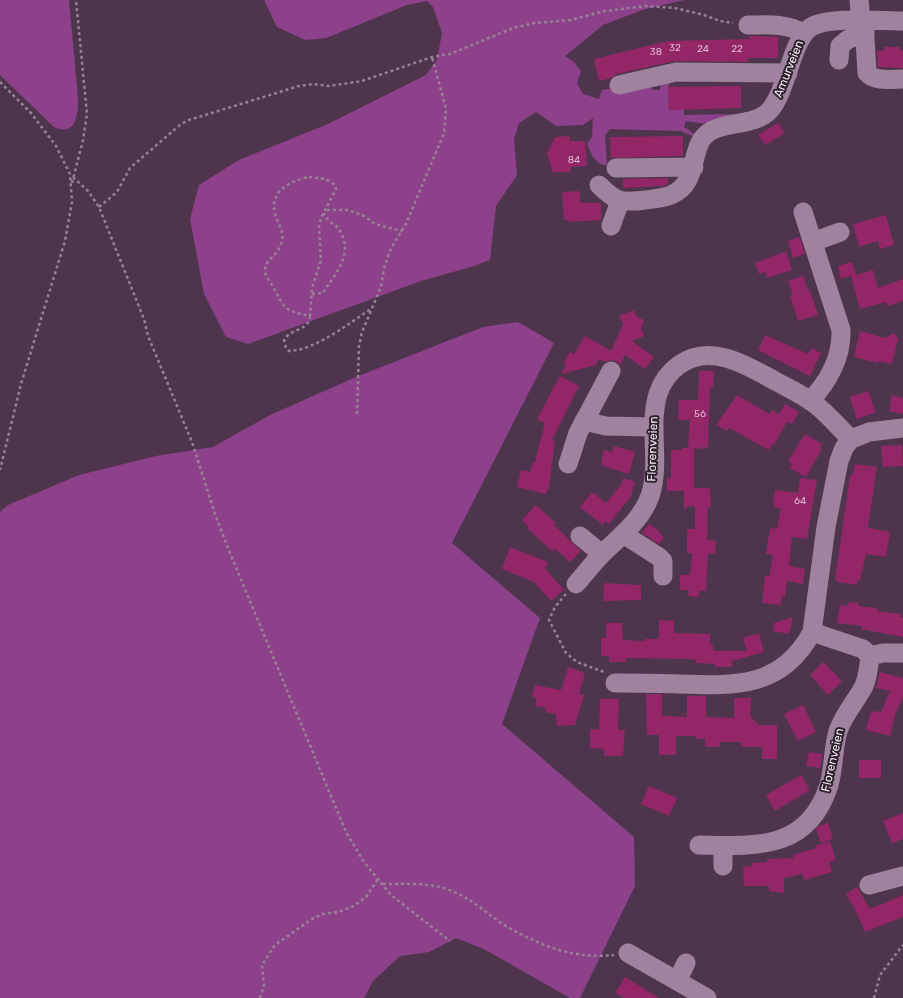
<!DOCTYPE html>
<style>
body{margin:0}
canvas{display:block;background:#4e354d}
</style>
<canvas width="903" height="998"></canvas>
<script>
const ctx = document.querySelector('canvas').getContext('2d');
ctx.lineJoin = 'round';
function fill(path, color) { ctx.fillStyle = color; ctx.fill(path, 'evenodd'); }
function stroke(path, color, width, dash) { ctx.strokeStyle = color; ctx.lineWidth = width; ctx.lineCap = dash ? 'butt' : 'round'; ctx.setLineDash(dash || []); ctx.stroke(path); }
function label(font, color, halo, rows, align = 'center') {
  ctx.font = font + ' Rubik,sans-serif'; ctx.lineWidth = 4; ctx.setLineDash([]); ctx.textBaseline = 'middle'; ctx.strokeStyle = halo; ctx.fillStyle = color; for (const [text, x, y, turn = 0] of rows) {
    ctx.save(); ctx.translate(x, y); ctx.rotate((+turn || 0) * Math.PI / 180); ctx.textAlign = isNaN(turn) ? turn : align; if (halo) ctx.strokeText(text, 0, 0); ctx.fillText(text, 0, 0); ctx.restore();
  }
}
fill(new Path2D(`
 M0,0h69l9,98c0,15 -1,39 -24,29l-54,-52z
 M264,0h420l-42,10 -39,15 -38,31 9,6 7,9 -4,12 6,11 16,5 3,-9 6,-1 9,1 33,-5 3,5h7l1,-7 16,-2 -7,2 -2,4 1,23 15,-1v6l57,-1 -34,10 -21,-3 -2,6 9,6 2,4 -14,-6 -71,-2 -5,7 2,29c-12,0 -16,-12 -20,-21l5,-7 1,-19 -10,7 -27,1 -20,-14 -17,11 -5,16 3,36 -21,31 -6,54 -16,6 -53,15 -173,63 -22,-7 -22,-43 -14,-75 9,-34 40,-25 89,-36 98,-49 11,-15 5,-27 -9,-26 -6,-6 -20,4 -81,33 -21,2 -28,-13z
 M518,322l36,21 -102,200 88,75 -38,106 132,113 1,49 -55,112h-10l-86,-49 -28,-11 -27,14 -29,4 -27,25 -9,17h-364v-486l8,-7 71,-30 77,-19 57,-9 57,-32 86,-38 127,-50z`), '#8d418a');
fill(new Path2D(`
 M750,36l28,1v21h-30v4l-74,-1 -57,13 -6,4 -12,3 -5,-22 74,-18 82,-2z
 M884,47h16v4h3v17l-25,-1 -1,-16h7z
 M741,86v22l-72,2 -1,-23z
 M778,123l7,10 -20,12 -7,-10z
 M569,136l1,5h15l2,25 -16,1v5h-18l-6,-18 8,-17z
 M683,136v20l-72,2 -1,-21z
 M668,178v6l-6,2 -39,2v-9z
 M580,191v12h21v17l-33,2v-2h-4l-2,-28z
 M886,215l8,30 -14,4 -2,-8 -19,6 -6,-23z
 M800,237l5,17 -12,4 -5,-17z
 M786,251l6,19 -25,8 -2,-6 -6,2 -4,-11z
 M852,262l4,13 17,-5 5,18 25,-9v22l-15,5 -2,-4 -26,7 -9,-33 -10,3 -3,-13z
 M803,276l5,15 2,-1 8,25 -20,6 -8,-25 3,-1 -5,-14z
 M634,310l2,6 8,4 -3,9 3,7 -12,5 22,16 -9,12 -20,-14 -5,10 -4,-4 -6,-1 -5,2 -6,-3 -3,6 -35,9 5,-10 -3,-1 7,-11 4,2 11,-18 26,15 12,-27 -4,-8z
 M860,331l25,7 9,-5 4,6 -6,25 -14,-3 -1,2 -23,-6z
 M765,335l43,19 3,-6 10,5 -11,23 -52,-26z
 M699,371h15l-1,17h-3l-2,60 -6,-1v2l-14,-1 2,-28h-12l1,-20h19z
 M560,376l19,10 -27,54 3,1 -6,46 -3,7 -29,-7 4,-17 9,2 3,-10h2l10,-39 -8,-4z
 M868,391l8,21 -19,7 -7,-22z
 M737,395l32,19 3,-4 7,4 6,-10 14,8 -7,12 -5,-2 -13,23 -2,-1 -3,6 -40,-22 -2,3 -11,-6z
 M892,395l11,3v16l-14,-3z
 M805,434l17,10 -2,4 2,1 -16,28 -16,-9 2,-4 -4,-3z
 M902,445l1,21 -20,1 -2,-21z
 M614,446l21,6 -6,22 -26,-8 -2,-4 3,-12 8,2z
 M682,448h12v40h16l1,19h-3l-1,33 9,1 -1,13 -7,-1 -2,38h-7v6l-11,-1 1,-6h-9v-15h10l2,-22h-5v-24h8v-22l-7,-1 -4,4v-19h-17v-13h4v-28h11z
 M855,464l22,3 -9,61 22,4 -4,25 -20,-3 -6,26h-3v5l-20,-3 1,-2h-3l15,-105h3z
 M623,478l12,4 -4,14 -22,28 -3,-3 -3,4 -23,-18 12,-15 14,11 15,-18z
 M800,478l17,2 -10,59 -15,-2 -3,29 16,3 -2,15 -16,-3 -2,16 -3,-1 -2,9 -18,-2 3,-27h4l4,-21 -7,-1 4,-26 7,1 4,-21 -8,-1 2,-17 23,3z
 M536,505l20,18 -2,2 27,26 -11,11 -16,-14 -1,4 -25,-23 1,-2 -7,-7z
 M649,524l11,8 -1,1 5,4 -5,7 -17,-11z
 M510,547l38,15 -3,7 19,21 -13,11 -17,-19 -32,-13z
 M604,583l37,2v15l-38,1z
 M848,602l11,1 -1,3 19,2v3l24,3 -1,3h3v20l-42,-8 1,-3 -25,-3 3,-18 8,1z
 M793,617l-4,17 -16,-3 1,-8z
 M659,620l15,1v12l36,1v11h3v6h34l-4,-13 16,-5 5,19 -32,9v6h-17v-3l-19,-1v-3l-6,-1 -64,-1v4h-17v-6h-8v-18h5v-15h16l1,17 22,1v-2h14z
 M823,662l19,19 -14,14 -18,-20z
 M568,667l17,6 -6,21 5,1 -9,30 -18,1 -1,-12 -11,-2 1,-4 -11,-2 2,-8 -5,-1 3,-12 26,5z
 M880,672l23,6v19l-8,18 -5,21 -24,-6 5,-19 10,1 9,-21 -14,-3z
 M646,694h16v22l25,1v-21h19v21l28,1v-20h17l-1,18 9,9h18v34h-15v-12h-21v-5h-21v5h-15v-8h-9v-3h-20v19h-17v-20h-12z
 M600,699h19l-1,31h7l-2,26h-19v-7l-14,-1v-19l9,1z
 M803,705l13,27 -18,9 -14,-27z
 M809,752l13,2 -2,14 -14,-2z
 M859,760h22v18h-22z
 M801,775l9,15 -35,21 -9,-16z
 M649,786l28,12 -8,18 -28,-12z
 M903,813v26l-11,4 -9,-22z
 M828,823l5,16 -12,4 -5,-14 3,-3z
 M830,841l6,19 -7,2 3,10 -27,8 -3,-6 -18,4v15l-15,-2v-5h-25l-1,-19 9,-1v-3l15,-1v-3l27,-1 -1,-3 23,-7 -1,-2z
 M857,887l13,22 33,-14v22l-38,15 -9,-21 -10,-17z
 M625,977l34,21h-35l-9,-5z`), '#922666');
stroke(new Path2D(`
 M0,82l31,31 25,33 14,28 2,28 -7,39 -44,143 -21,86
 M73,177l15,14 11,16 45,112 4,17 44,106 23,72 15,39 116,279 18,30 27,33 59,46
 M309,177l17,2 9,6 1,4 -15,29 -2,8 2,34 -9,28 -2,28c-28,-6 -25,-8 -38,-31 -3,-4 -8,-11 -7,-16 1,-11 14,-13 17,-28 2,-11 -4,-17 -7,-27 -6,-23 15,-33 34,-37z
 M72,183l11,-43 4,-26 -11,-114
 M99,207l18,-15 13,-24 51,-44 8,-4 110,-34 14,-2 16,2 33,-5 70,-24 18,-3 63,-26 21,-5 36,-3 35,-9 40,-5 30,2 29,7 16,6 13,2
 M327,210h21l16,6 11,8 27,7
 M312,294l11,-1c12,-20 32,-38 16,-64 -5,-6 -13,-8 -15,-16
 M310,316c-1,15 -19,12 -26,24l2,8 3,3c27,-1 60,-28 82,-42
 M357,414l2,-68 3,-14 19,-45 3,-19 7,-20 15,-24 38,-91 2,-24 -14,-52
 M566,594l-11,13 -6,13 17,33 11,9 27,10
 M383,884c23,0 48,-2 69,7 22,9 37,25 57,37 35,19 65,31 105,27
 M260,998l4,-12 -2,-21 13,-20 37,-26 11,-5 15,-2 16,-6 12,-9 12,-18
 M874,998l6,-23 23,-30`), '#968195', 2.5, [3, 3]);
stroke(new Path2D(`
 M859,0l2,21
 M864,21l3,52c8,9 25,6 36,6
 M748,25c19,0 38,-2 55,8
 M839,60l1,-14 7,-6 18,-8
 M619,85l57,-13 112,1
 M616,168l78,-1
 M599,185c17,17 22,18 46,15 8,-1 19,-2 26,-5 31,-13 16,-51 40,-64 17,-10 45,-5 59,-21 18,-21 21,-70 41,-83 18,-11 69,-6 92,-6
 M803,212l38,118c1,27 -13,52 -31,71
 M611,226l9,-25
 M813,242l27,-10
 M584,421l22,5 47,1
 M568,464l10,-31 33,-62
 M623,534l36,23 4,4v15
 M580,536l22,18
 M576,584c9,-10 17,-21 26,-30 18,-18 39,-33 48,-58 11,-33 -2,-69 8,-102 4,-12 11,-22 21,-29 32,-23 69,1 98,17 13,7 28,14 39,23 13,10 23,23 35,34
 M812,632l51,17 7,7
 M870,656l13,-3h20
 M615,683c22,0 43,0 65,1 56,2 102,4 132,-52l14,-105 13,-66 5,-13 7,-9 8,-3 10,-4 34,-4
 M699,845c57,1 109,6 130,-60 5,-18 4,-37 9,-54 6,-17 18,-30 26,-45 4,-10 5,-20 6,-30
 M723,866v-20
 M869,885l34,-9
 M628,953l79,45
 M677,981l9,-18`), '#9f829d', 19);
label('10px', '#dfb8d3', null, [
 ["32",675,48],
 ["24",703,49],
 ["22",737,49],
 ["38",656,52],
 ["84",574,160],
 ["56",700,414],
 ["64",800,501]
]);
label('12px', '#f9e9f7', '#2d212c', [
 ["Amurveien",789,69,-68],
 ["Florenveien",653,449,-88],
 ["Florenveien",833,760,-77]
]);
</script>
